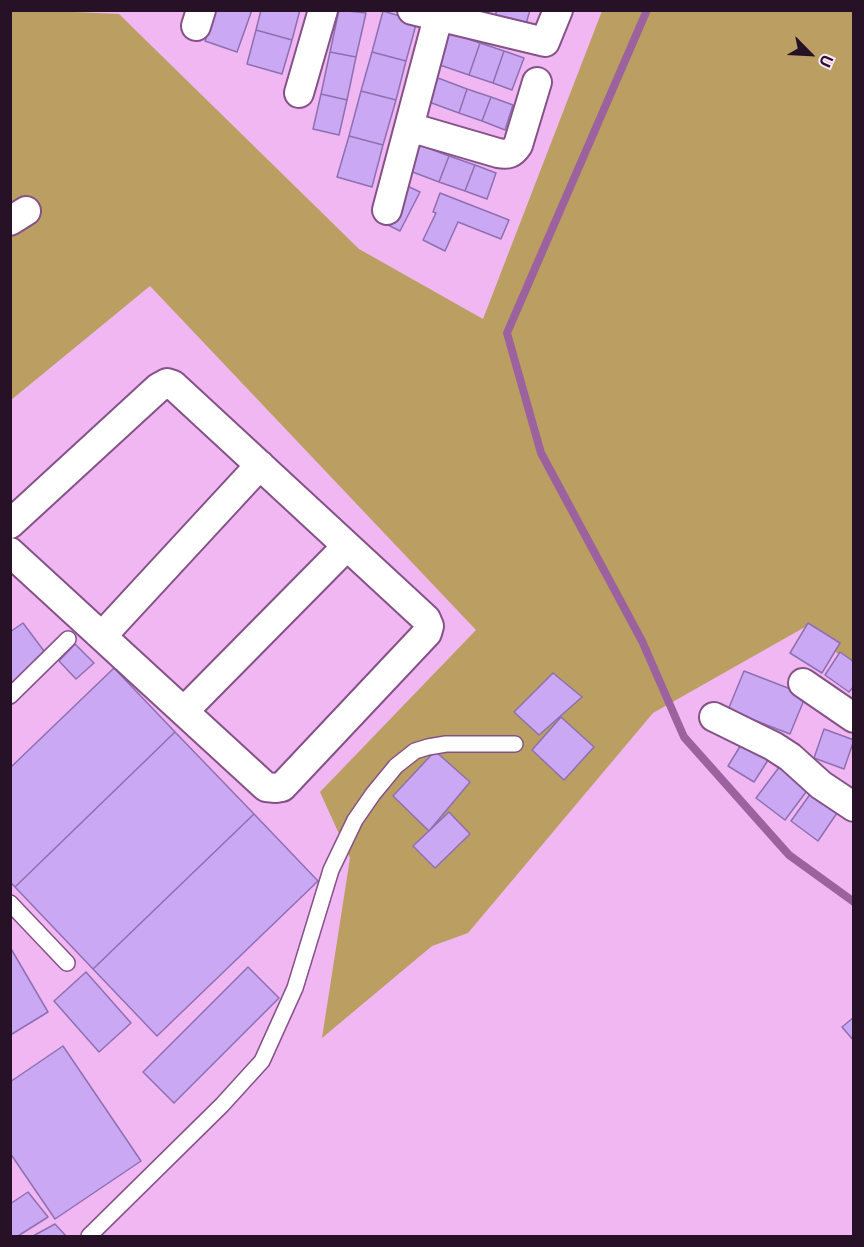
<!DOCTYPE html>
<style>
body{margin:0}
#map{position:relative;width:864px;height:1247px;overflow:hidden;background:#f0b7f3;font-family:"Open Sans",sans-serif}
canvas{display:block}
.frame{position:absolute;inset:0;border:12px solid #261127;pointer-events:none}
.north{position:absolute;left:780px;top:24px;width:60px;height:60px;-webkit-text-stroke:4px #fde6fe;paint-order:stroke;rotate:114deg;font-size:16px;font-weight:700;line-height:24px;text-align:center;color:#261127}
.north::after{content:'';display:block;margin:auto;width:21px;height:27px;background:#261127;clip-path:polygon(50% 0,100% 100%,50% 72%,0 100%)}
</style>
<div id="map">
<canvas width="864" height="1247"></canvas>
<div class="frame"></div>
<div class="north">U</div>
</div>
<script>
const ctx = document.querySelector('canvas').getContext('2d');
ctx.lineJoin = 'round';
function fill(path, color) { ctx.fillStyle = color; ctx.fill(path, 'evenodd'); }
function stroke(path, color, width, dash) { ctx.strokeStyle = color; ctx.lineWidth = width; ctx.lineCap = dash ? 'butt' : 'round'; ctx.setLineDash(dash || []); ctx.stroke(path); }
fill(new Path2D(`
 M11,11h41l67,3 240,235 124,70 119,-308h251v655l-48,-39 -152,86 -185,220 -36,13 -110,92 28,-180 -30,-66 156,-162 -326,-344 -139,114z`), '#bb9e61');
stroke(new Path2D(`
 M647,10l-140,323 34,120 101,188 42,96 105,118 65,47`), '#9c629f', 8);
const building = new Path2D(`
 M216,10h36l-15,42 -32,-11z
 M261,10h39l-8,30 -36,-10z
 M339,10l27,3 -10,44 -26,-5z
 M497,10h33l-6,21 -31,-9z
 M383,11l34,10 -11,40 -34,-9z
 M256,30l36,10 -10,34 -35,-10z
 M445,31l35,12 -11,32 -35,-12z
 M480,43l24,8 -11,32 -24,-8z
 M504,51l20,7 -12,32 -19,-7z
 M330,52l26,5 -9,43 -26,-6z
 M372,52l34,9 -10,39 -35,-9z
 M438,78l29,11 -8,24 -30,-11z
 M467,89l24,8 -9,24 -23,-8z
 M361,91l35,9 -13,45 -34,-9z
 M321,94l26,6 -8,35 -26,-6z
 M491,97l22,8 -8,25 -23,-9z
 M349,136l34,9 -11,42 -35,-10z
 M420,145l29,11 -10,26 -29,-11z
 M449,156l26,9 -10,26 -26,-9z
 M475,165l21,8 -9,26 -22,-8z
 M403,184l17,8 -20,39 -16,-8z
 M440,193l69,27 -8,19 -43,-17 -13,29 -22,-11 13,-27 -3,-1z
 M23,623l24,32 -37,29v-52z
 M808,623l32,20 -18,30 -32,-20z
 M75,644l19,19 -18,16 -17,-18z
 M840,652l14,10v24l-5,6 -24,-17z
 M114,668l61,64 -160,155 -5,-5v-114z
 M744,671l62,24 -16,39 -62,-24z
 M553,673l29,24 -43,38 -25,-23z
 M561,717l33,30 -30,33 -32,-30z
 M824,729l30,11 -10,29 -30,-11z
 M175,732l79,82 -161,155 -78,-82z
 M744,740l26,17 -16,25 -26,-16z
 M435,751l35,31 -41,49 -36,-35z
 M780,766l29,22 -24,32 -29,-22z
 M811,793l26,20 -19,28 -27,-20z
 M449,812l21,22 -35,34 -22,-22z
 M254,814l64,67 -161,155 -64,-67z
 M10,947l38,65 -36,22 -2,-2z
 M248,967l31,31 -105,105 -31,-31z
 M86,972l45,51 -32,29 -45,-51z
 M854,1017v24l-12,-14z
 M63,1046l78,115 -86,58 -45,-66v-71z
 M28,1192l20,25 -30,19h-8v-32z
 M55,1224l11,12h-33z`);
fill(building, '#cba8f3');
stroke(building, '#8e6fb0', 1.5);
const service = new Path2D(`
 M10,696l58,-57
 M10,903l57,60
 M89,1236l133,-131 40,-44 33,-73 36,-118 24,-50 18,-26 23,-28 19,-15 13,-4 18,-3h69`);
const minor = new Path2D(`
 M412,10l133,32 13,-32
 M196,26l5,-16
 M299,93l24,-83
 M409,127l89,26c10,2 14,1 20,-8l19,-63
 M387,210l53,-200
 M10,221l16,-10
 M10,524l148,-136 9,-5 6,2 253,234 3,7 -2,7 -145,154 -6,1 -10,-1 -256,-235
 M102,636l158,-171
 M803,683l51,35
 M185,710l162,-164
 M714,717l59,29 17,11 31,28 33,22`);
stroke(service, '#855288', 18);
stroke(minor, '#855288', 32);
stroke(service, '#fff', 15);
stroke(minor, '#fff', 28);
</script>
